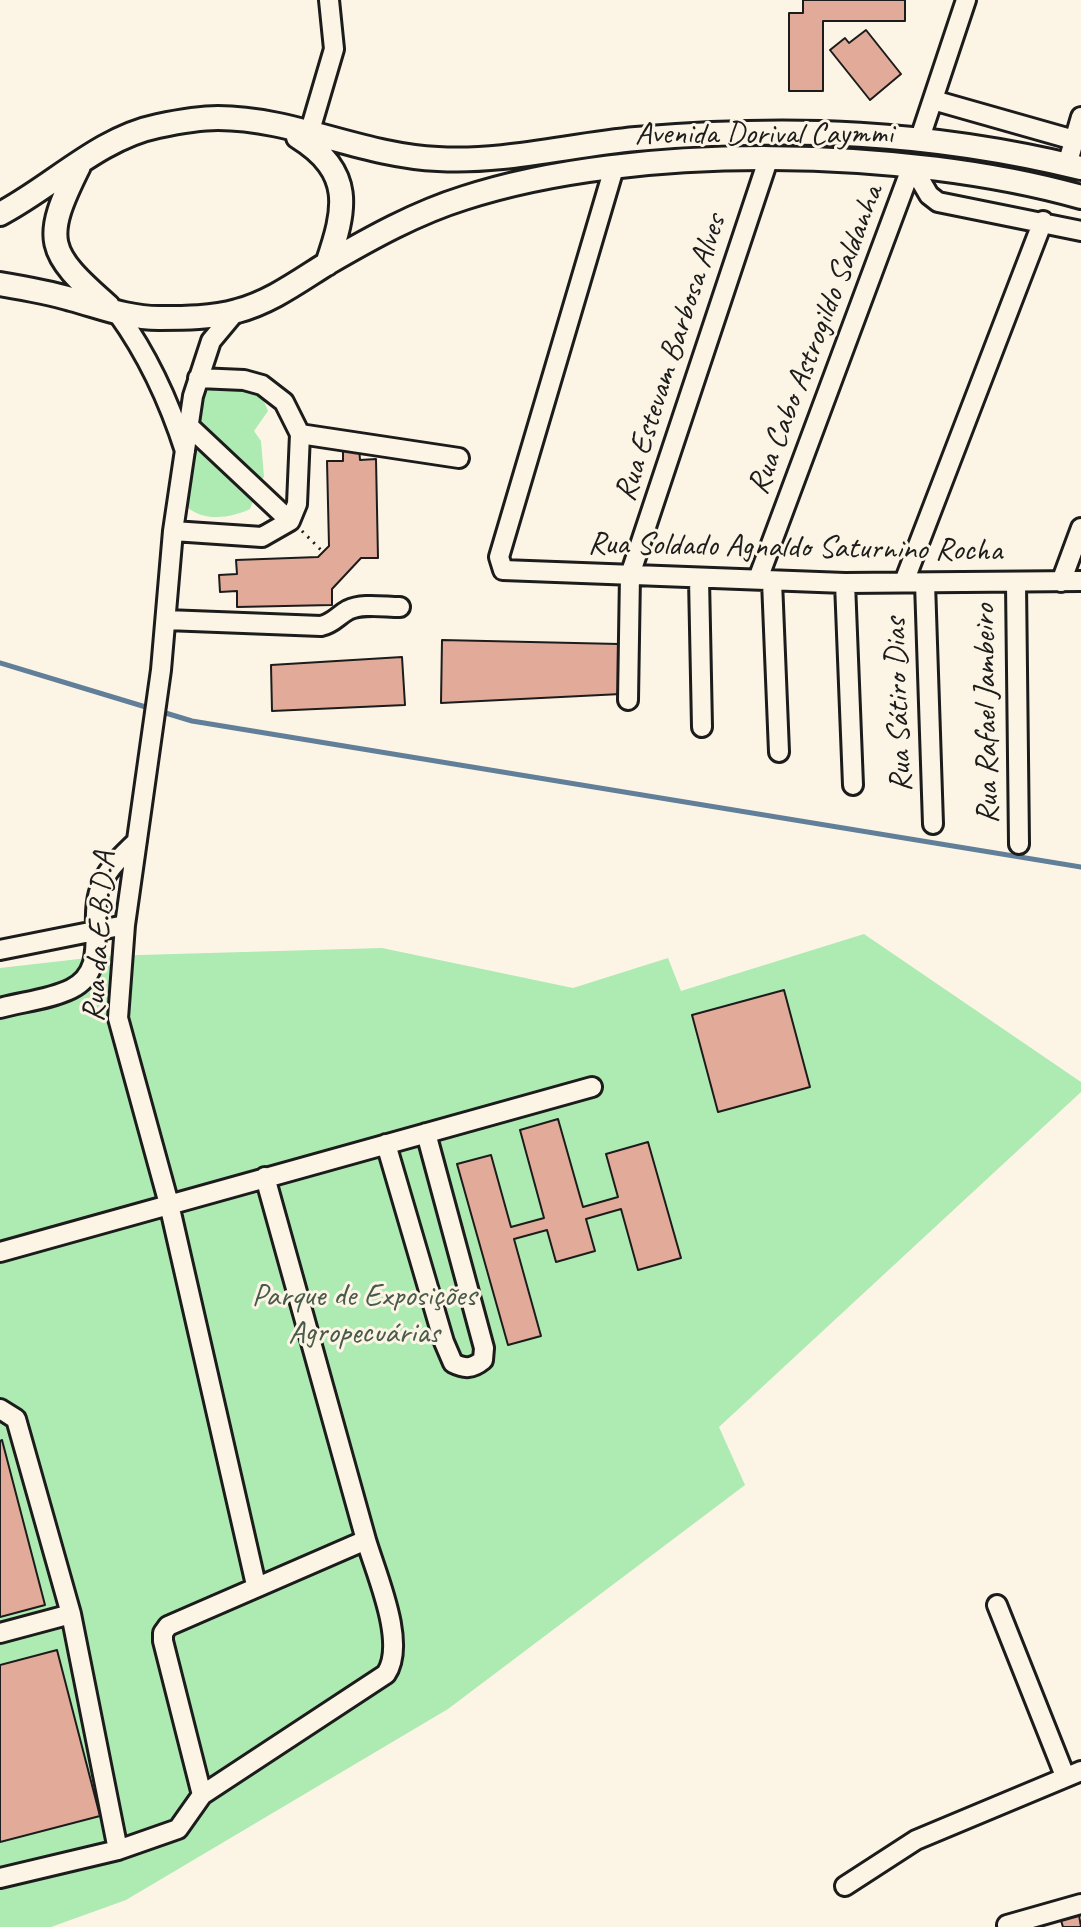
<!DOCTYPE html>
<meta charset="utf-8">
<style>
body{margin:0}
canvas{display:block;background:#fcf5e5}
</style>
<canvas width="1081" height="1927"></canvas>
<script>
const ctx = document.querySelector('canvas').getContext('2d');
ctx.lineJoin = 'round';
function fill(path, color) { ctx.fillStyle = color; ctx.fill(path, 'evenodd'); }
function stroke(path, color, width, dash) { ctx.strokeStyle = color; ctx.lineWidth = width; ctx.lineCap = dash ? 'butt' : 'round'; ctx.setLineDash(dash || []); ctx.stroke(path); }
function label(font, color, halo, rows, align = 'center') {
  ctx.font = font + ' Caveat,sans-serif'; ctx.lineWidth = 6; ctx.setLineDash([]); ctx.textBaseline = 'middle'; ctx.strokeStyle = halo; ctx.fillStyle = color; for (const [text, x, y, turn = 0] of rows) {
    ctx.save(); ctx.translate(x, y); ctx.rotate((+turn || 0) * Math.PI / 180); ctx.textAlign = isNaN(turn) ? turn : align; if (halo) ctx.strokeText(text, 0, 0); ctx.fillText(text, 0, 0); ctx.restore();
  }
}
fill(new Path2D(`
 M239,385l21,7 8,19 -14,20 7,10 3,36 -8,6c-22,-22 -55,-44 -59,-76l12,-18 9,2z
 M195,444l8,2 52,50 -5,13c-19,9 -46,13 -63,-2z
 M864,934l217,148v10l-362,335 26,58 -297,224 -322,191 -75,27h-51v-959l105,-12 277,-8 191,40 95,-30 13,33z`), '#adebb2');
stroke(new Path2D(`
 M0,663l192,58 889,146`), '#627f99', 5);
const building = new Path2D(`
 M803,0h102v21h-82v70h-34v-78h14z
 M866,30l35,44 -31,26 -40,-50 15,-12 4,5z
 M359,447l1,13 16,-1 2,99h-17l-29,31v16l-95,2v-16l-17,1 -1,-17 18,-1 -1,-14 82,-3 11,-11 -2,-85h16v-13z
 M442,640l177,4 2,50 -180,9z
 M402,657l3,48 -133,6 -1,-46z
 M784,990l26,97 -92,25 -26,-97z
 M558,1119l25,88 35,-10 -12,-43 42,-12 33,116 -43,12 -17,-61 -35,10 9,32 -39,11 -9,-32 -33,9 27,97 -33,9 -51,-181 34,-9 20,72 33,-9 -24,-88z
 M2,1440l43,165 -45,12v-176z
 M57,1650l43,166 -100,26v-177z
 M1078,1909l3,18h-18l-4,-13z`);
fill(building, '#e2aa99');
stroke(building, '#1c1c1c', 2);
const minor = new Path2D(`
 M933,100l141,40
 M309,134l25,-85 -5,-49
 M920,138l46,-138
 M1067,165l14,-48
 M912,166l17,29 9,7 143,29
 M614,168l-115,389 4,13 342,13 236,-2
 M236,311l-25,30 -18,55 -20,135 -12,139 -36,255 -7,93 51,186 87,381
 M118,314c31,43 51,87 67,137
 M191,428l99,93
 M300,434l159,24
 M173,531l89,6 28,-16 7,-17 3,-70 -16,-32 -22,-17 -18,-5 -46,-2
 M699,579l3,148
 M758,579l154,-413
 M772,581l7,171
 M904,582l139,-361
 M1061,582l20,-54
 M845,583l8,202
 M925,583l8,241
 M1016,583l3,261
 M166,620l155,6c13,-3 16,-10 27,-16 14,-7 36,-3 52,-3
 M628,700l2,-125 138,-415
 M0,950l125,-25
 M0,1008c22,-6 51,-9 71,-19 39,-19 17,-66 29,-100 6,-20 22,-33 37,-48
 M386,1144l58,198 9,21c12,6 19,6 30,-3l1,-12 -58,-215
 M0,1252l592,-165
 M0,1409l16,10 55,195 47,236 -118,28
 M997,1605l68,171
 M0,1633l71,-19
 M202,1795l184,-121c21,-31 -10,-100 -20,-134
 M118,1850l60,-21 24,-34 -39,-154v-8l5,-7 198,-86 -101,-363
 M845,1886l71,-46 165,-69
 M1007,1925l74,-21`);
const major = new Path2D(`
 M298,137c56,35 48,72 29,127
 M79,166c-37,74 -33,86 29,140
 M0,214c52,-27 99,-76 158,-88 19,-4 40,-8 60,-8 74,0 145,38 220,41 66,4 132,-14 198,-20 156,-13 292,-8 445,29
 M0,284c24,4 48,8 71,15 30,8 56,19 88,19 25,0 54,0 78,-7 34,-9 62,-30 91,-48 43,-25 88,-50 136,-65 172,-56 444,-50 617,-1`);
stroke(minor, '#1c1c1c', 24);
stroke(major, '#1c1c1c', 28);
stroke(new Path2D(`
 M302,531l21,21`), '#1c1c1c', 3, [2, 6]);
stroke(minor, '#fcf5e5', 18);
stroke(major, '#fcf5e5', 22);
label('32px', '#1c1c1c', '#fcf5e5', [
 ["Avenida Dorival Caymmi",764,135],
 ["Rua Cabo Astrogildo Saldanha",816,340,-69],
 ["Rua Estevam Barbosa Alves",671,358,-72],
 ["Rua Soldado Agnaldo Saturnino Rocha",795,548,1],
 ["Rua Sátiro Dias",899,705,-92],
 ["Rua Rafael Jambeiro",987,714,-91],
 ["Rua da E.B.D.A",100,937,-86]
]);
label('32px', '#485a49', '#fcf5e5', [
 ["Parque de Exposições",364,1297],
 ["Agropecuárias",364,1334]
]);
</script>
